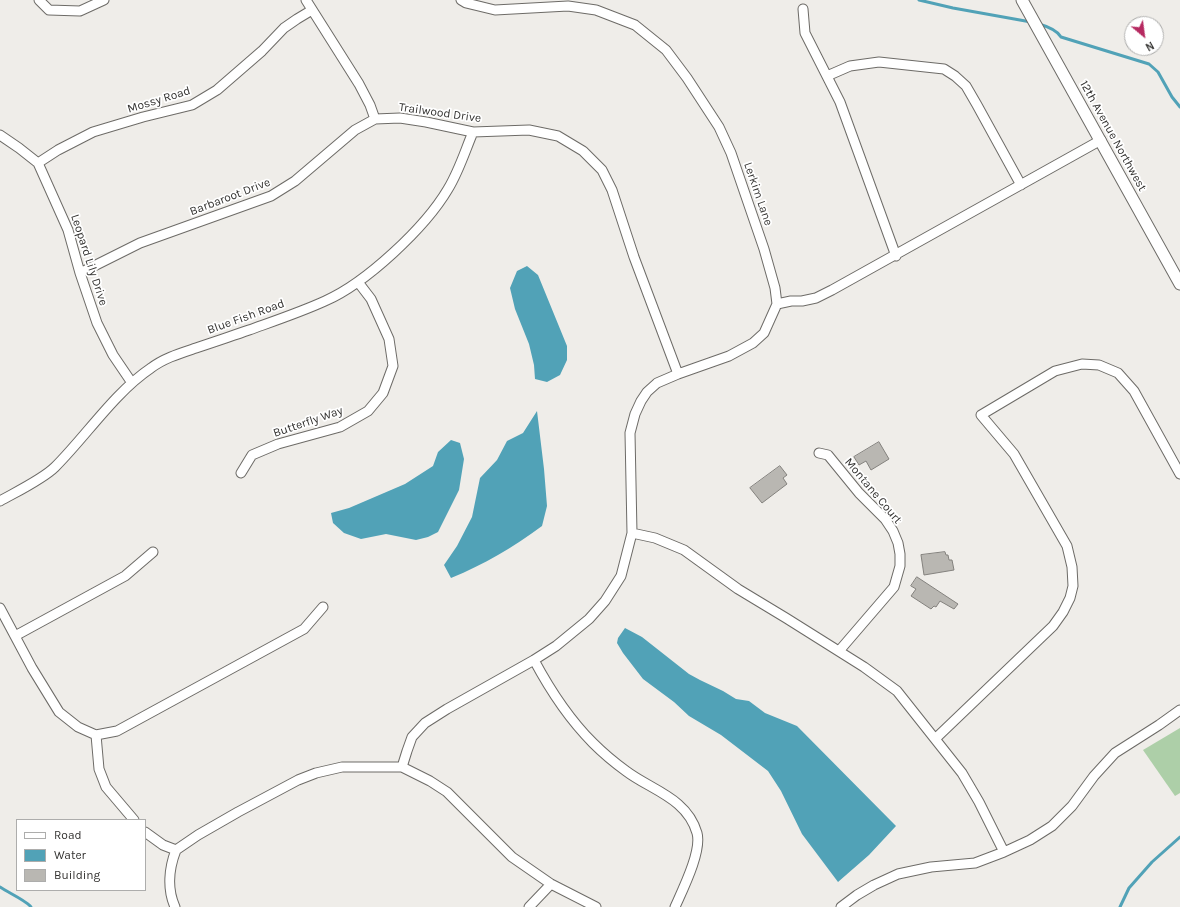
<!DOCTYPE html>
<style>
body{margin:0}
#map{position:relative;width:1180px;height:907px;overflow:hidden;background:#efede9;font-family:Karla,sans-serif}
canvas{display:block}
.legend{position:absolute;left:16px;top:819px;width:130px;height:72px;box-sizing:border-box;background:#fff;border:1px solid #adadac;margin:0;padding:5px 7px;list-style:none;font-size:12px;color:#333230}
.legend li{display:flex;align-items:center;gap:8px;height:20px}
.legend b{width:20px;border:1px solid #adadac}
.north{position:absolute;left:1124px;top:16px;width:40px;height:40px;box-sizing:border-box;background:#fff;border:1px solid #adadac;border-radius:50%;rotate:151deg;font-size:11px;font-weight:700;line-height:16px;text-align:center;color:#333230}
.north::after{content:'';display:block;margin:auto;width:14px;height:18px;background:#b62960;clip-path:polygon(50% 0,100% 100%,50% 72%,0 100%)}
</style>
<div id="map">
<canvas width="1180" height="907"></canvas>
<ul class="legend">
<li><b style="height:5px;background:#fff"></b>Road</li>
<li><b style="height:11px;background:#51a2b7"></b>Water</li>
<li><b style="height:11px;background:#b9b7b2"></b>Building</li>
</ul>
<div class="north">N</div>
</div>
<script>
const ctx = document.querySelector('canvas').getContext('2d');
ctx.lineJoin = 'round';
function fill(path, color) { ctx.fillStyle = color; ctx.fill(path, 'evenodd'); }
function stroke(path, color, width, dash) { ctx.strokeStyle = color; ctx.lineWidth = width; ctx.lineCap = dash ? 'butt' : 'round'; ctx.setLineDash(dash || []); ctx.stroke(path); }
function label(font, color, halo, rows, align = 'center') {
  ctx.font = font + ' Karla,sans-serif'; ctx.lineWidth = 3.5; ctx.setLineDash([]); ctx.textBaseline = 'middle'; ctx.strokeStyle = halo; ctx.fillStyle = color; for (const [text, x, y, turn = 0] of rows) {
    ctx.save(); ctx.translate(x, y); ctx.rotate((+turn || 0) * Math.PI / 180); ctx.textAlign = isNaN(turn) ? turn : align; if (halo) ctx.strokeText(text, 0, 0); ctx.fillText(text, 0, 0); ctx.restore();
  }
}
fill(new Path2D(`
 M1180,728v65l-5,3 -32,-46z`), '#adcfa8');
fill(new Path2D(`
 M527,266l11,9 29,71v14l-7,15 -13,7 -12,-3 -1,-14 -5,-21 -14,-35 -5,-21 7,-17z
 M537,411l7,58 3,37 -5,20c-30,22 -57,38 -91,52l-7,-13 13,-19 15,-29 8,-39 17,-18 10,-19 16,-8z
 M451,440l9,3 4,16 -5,31 -21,42 -10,5 -12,3 -30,-6 -25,5 -17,-6 -11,-10 -2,-10 18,-5 56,-24 28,-18 5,-14z
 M625,628l17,9 47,37 11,6 23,11 13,8 13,2 16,12 32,13 99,100 -27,29 -31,27 -36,-48 -21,-43 -13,-20 -47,-36 -32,-19 -15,-14 -31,-23 -20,-26 -6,-10 1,-5z`), '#51a2b7');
stroke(new Path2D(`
 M919,0l34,8 78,14
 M1039,24c7,2 18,6 22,13l88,27 9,8 14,25 8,10
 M0,887c7,5 27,14 31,20
 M1120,907l9,-19 23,-26 28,-25`), '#51a2b7', 3);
const building = new Path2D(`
 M879,442l10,17 -18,11 -5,-9 -7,4 -5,-8z
 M780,466l7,9 -4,3 4,6 -25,19 -12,-15z
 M945,552l1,3h2l1,5h3l2,10 -30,5 -3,-20z
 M917,577l41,27 -4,5 -14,-8 -4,6 -2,-1 -3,3 -20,-13 5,-7 -5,-3z`);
fill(building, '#b9b7b2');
stroke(building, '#83817d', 1);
const minor = new Path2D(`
 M39,0l10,10 31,1 24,-11
 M306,0l53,84 11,21 5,14 25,-1 26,4 47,10 56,-2 29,6 25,15 19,19 10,20 22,67 44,117
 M461,0l5,3 29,7 73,-4 28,4 39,15 31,25 21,28 32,49 12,26 33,96 11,39 2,16 -13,29 -11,10 -24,13 -51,18 -21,9 -10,9 -6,9 -6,13 -5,19 2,100 23,5 29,12 54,39 48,29 78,49 33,24 65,82 17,29 25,50
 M803,9l2,24 35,69 56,154
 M827,76l23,-10 29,-4 65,7 11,7 11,10 11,19 44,80
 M0,135l19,13 19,15 30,67 12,43 17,50 16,32 19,28
 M38,163l20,-13 35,-18 50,-15 49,-12 25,-15 45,-39 22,-23 13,-9 15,-9
 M80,273l60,-30 131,-47 24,-15 60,-51 20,-11
 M777,304l14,-3h11l14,-3 16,-8 269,-150
 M819,453l9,2 31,38 26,26 8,12 5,12 2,11v12l-6,21 -55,64
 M241,473l11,-18 26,-11 62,-17 28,-16 15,-18 10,-27 -4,-27 -18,-40 -13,-17
 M0,501c16,-9 43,-22 55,-34 32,-32 59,-74 96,-99 13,-10 30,-15 45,-20 18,-6 36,-12 53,-18 25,-9 52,-18 76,-29 41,-18 100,-73 123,-112 11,-18 17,-38 25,-57
 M632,533l-11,43 -16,25 -16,18 -33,27 -22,14c16,30 35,59 59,83 10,10 22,20 33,28 25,19 61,27 71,62 5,18 -14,56 -22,74
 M0,608l32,60 27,44 19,15 18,8 21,-4 187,-102 19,-22
 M15,636l110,-60 28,-24
 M96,735l3,34 7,18 28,33
 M935,739l118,-113 10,-14 7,-14 3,-12 -1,-19 -5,-21 -53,-92 -33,-39 74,-44 27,-7 17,1 19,8 16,18 46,83
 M402,767l5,-16 5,-14 13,-14 22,-14 87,-49
 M145,832l18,13 13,5c-7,18 -9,39 -1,57
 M176,850l22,-15 40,-23 60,-32 18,-7 26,-6h60l28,14 17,11 65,65 39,27 45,23
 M529,907l22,-23
 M841,907l16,-12 17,-10 24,-11 33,-7 44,-4 29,-11 26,-12 22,-14 20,-20 22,-30 21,-23 44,-28 21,-15`);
const tertiary = new Path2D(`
 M1022,0l158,284`);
stroke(minor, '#6d6b67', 11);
stroke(tertiary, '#6d6b67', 13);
stroke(minor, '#fff', 9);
stroke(tertiary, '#fff', 11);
label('12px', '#333230', '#fff', [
 ["Mossy Road",159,100,-17],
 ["Trailwood Drive",440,113,8],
 ["12th Avenue Northwest",1113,136,61],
 ["Lerkim Lane",758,194,71],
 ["Barbaroot Drive",230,197,-21],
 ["Leopard Lily Drive",89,260,72],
 ["Blue Fish Road",246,317,-20],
 ["Butterfly Way",308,422,-19],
 ["Montane Court",873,491,50]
]);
</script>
